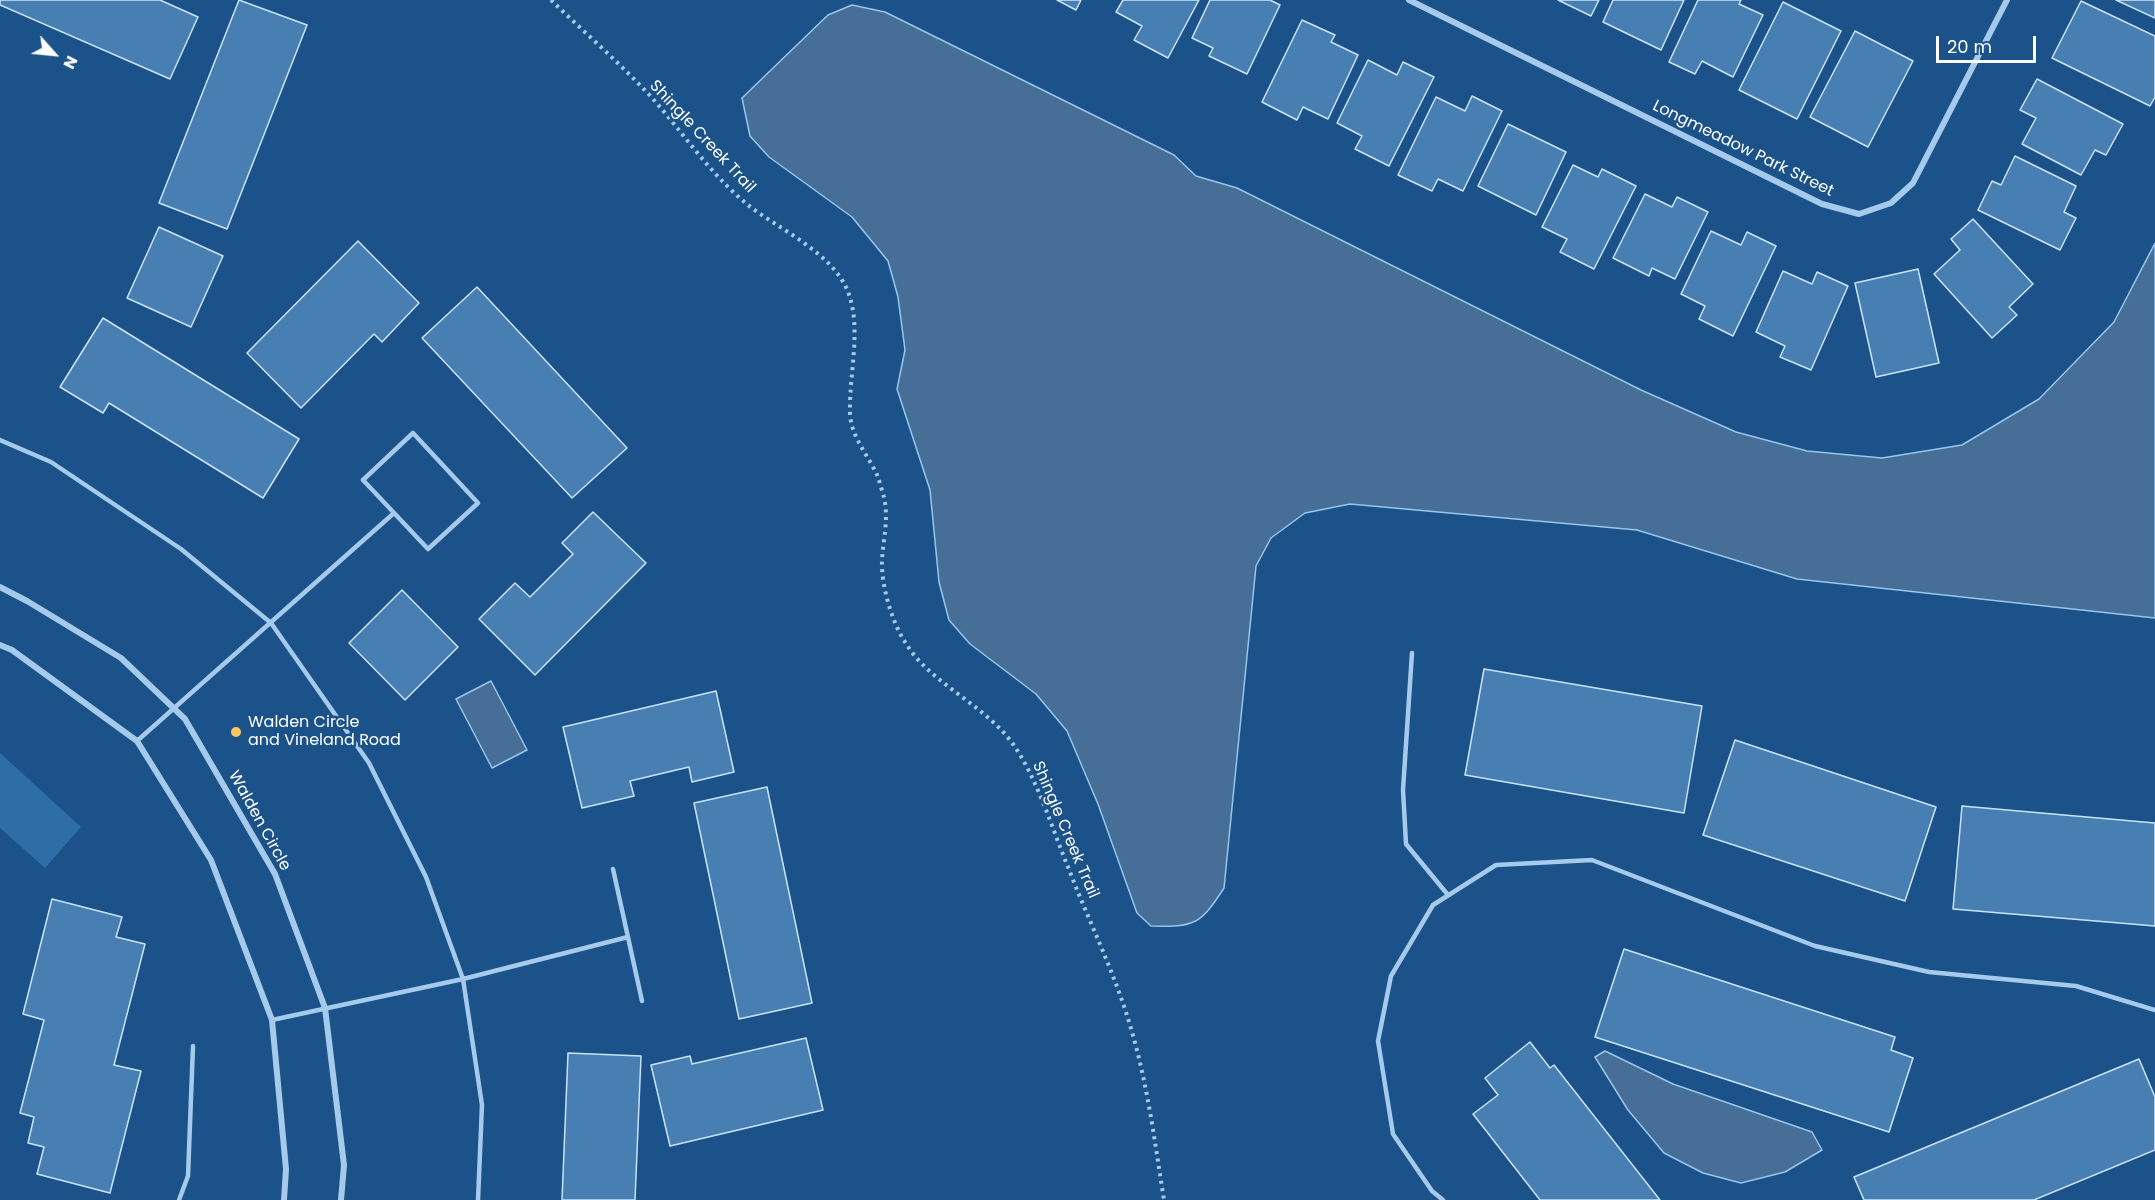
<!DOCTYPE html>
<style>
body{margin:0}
#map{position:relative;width:2155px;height:1200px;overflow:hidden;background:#1b5289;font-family:Poppins,sans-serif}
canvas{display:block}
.north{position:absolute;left:24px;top:24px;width:60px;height:60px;-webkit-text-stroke:4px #1b5289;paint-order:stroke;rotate:117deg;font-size:16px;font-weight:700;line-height:24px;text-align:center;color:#fff}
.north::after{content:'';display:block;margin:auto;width:21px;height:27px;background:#fff;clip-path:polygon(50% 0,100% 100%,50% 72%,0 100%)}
.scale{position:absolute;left:1936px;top:36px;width:100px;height:27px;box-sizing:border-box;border:3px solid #fff;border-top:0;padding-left:8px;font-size:18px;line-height:21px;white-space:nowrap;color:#fff;-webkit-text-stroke:4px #1b5289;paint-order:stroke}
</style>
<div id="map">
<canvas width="2155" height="1200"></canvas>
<div class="north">N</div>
<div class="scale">20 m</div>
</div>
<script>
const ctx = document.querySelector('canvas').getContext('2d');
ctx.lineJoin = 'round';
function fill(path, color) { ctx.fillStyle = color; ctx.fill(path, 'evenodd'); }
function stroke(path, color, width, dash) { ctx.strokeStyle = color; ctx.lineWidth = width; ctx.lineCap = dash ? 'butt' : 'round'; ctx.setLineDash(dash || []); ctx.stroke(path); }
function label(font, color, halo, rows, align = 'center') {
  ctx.font = font + ' Poppins,sans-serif'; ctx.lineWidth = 5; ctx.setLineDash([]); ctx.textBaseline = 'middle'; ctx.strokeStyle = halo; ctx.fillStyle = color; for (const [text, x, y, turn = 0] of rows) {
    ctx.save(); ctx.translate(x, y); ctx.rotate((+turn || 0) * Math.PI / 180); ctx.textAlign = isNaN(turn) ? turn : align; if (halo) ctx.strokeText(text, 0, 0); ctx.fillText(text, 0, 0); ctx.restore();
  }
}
fill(new Path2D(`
 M0,753l81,74 -36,41 -45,-40z`), '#2f6da7');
const water = new Path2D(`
 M852,5l33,7 289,143 22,21 41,12 404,202 95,42 71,19 75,7 80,-13 77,-46 75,-77 41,-79v375l-358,-39 -160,-49 -287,-26 -45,9 -34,25 -15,28 -32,322c-24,37 -29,39 -73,38l-14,-13 -39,-109 -31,-73 -31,-37 -66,-50 -21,-24 -10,-38 -9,-92 -33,-101 8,-39 -7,-53 -10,-36 -36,-44 -83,-60 -19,-21 -8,-38 86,-83z
 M491,681l36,69 -35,18 -36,-69z
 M1605,1051l68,33 139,48 10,18 -37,22 -44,11 -38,-10 -39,-20 -36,-43 -33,-53z`);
fill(water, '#466e96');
stroke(water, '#98c6ee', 1.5);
const building = new Path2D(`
 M0,0h160l38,17 -28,62 -170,-74z
 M239,0l68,25 -80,204 -68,-26z
 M1057,0h24l-5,10z
 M1123,0h76l-31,58 -34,-18 8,-14 -26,-14z
 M1210,0h60l10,5 -33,69 -38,-18 4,-8 -21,-10z
 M1558,0h41l-8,16z
 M1613,0h71l-23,50 -58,-28z
 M1698,0h43l-2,4 24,11 -30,62 -31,-16 -7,13 -26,-12z
 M2116,0h39v18z
 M2081,1l74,35v61l-5,9 -98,-48z
 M1783,2l58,29 -44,88 -58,-29z
 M1302,20l33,15 -4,7 27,13 -30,64 -25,-12 -6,13 -35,-18z
 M1855,31l58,30 -45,86 -58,-30z
 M1368,60l29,15 6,-13 31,15 -45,89 -34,-17 7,-13 -25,-13z
 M2037,79l86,45 -17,31 -11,-5 -14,25 -59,-31 14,-26 -16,-8z
 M1472,96l30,15 -39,80 -25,-12 -6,12 -34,-16 38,-78 29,14z
 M1508,124l58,28 -30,63 -58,-29z
 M2015,156l61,30 -12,26 12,6 -16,32 -82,-40 14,-29 9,4z
 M1573,165l25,12 4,-8 34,17 -42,83 -34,-17 7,-13 -25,-12z
 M1645,194l27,13 5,-10 31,15 -33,67 -23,-11 -3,8 -36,-18z
 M1973,219l60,65 -24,23 8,8 -25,23 -58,-64 26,-24 -9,-11z
 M159,227l64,29 -32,71 -64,-29z
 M1711,231l30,14 6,-13 29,14 -43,90 -34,-17 6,-13 -24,-12z
 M358,241l61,62 -37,39 -8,-8 -73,74 -54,-55z
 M1918,269l21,94 -63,14 -21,-94z
 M1783,271l29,13 5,-12 31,14 -37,84 -31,-13 5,-11 -29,-14z
 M477,287l150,161 -55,50 -150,-160z
 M103,318l196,121 -36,59 -154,-95 -6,10 -43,-26z
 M593,512l53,51 -111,112 -56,-56 36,-36 15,14 43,-43 -11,-11z
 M402,590l56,57 -53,53 -56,-57z
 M1484,669l218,37 -18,107 -219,-38z
 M716,691l18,81 -42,10 -3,-15 -59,14 4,15 -52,12 -19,-81z
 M1735,740l201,67 -31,94 -202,-66z
 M767,787l45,216 -73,16 -45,-216z
 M1962,806l193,17v103l-202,-17z
 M52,899l70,18 -6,20 29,7 -31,121 27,6 -31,122 -73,-19 7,-27 -16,-4 6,-26 -14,-4 24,-93 -21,-6z
 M1624,949l271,88 -4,13 22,8 -24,74 -294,-95z
 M806,1038l17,72 -153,36 -19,-81 39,-9 2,8z
 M1530,1042l20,26 4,-3 106,135h-120l-67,-86 25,-19 -13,-17z
 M568,1053l73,3 -6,144h-73z
 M2139,1059l16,38v53l-121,50h-170l-10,-23z`);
fill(building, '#487fb3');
stroke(building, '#cbe3f9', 1.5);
stroke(new Path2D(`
 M551,0c34,33 70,64 102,99 31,35 58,76 95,106 32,25 85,48 100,87 14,35 1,83 2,120 0,24 19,44 28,65 2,6 4,14 6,20 5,23 -1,42 -2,64 -1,24 10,61 23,81 24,41 78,61 108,102 25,36 38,82 55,123 21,55 48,108 64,165 16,55 23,112 32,168`), '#a5caec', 4, [3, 4.5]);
stroke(new Path2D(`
 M413,433l65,70 -50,46 -65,-69z
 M0,440l51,22 130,87 90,74 98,140 57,114 37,102 19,126 -4,95
 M1412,653l-9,137 3,54 42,51
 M137,741l257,-228
 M613,869l29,132
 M272,1020l191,-41 165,-42
 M179,1200l9,-24 5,-130
 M1443,1200l-11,-9 -39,-57 -15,-93 13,-65 42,-71 63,-40 96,-5 223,86 114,26 147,14 79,24`), '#a5caec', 4.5);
stroke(new Path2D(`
 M1409,0l413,204 37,10 32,-11 22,-20 94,-183
 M0,587l27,14 94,57 64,61 90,155 50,134 19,157 -3,35
 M0,645l12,5 125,91 74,119 61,160 14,149 -2,31`), '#a5caec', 6);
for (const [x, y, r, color] of [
 [236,732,6,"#fdc763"]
]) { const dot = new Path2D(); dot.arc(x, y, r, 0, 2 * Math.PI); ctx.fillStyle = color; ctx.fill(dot); stroke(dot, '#1b5289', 2); }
label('16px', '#fff', '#1b5289', [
 ["Shingle Creek Trail",702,137,47],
 ["Longmeadow Park Street",1743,149,26],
 ["Walden Circle",259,821,61],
 ["Shingle Creek Trail",1065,830,67]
]);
label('16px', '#fff', '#1b5289', [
 ["Walden Circle",248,723],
 ["and Vineland Road",248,741]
], 'left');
</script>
